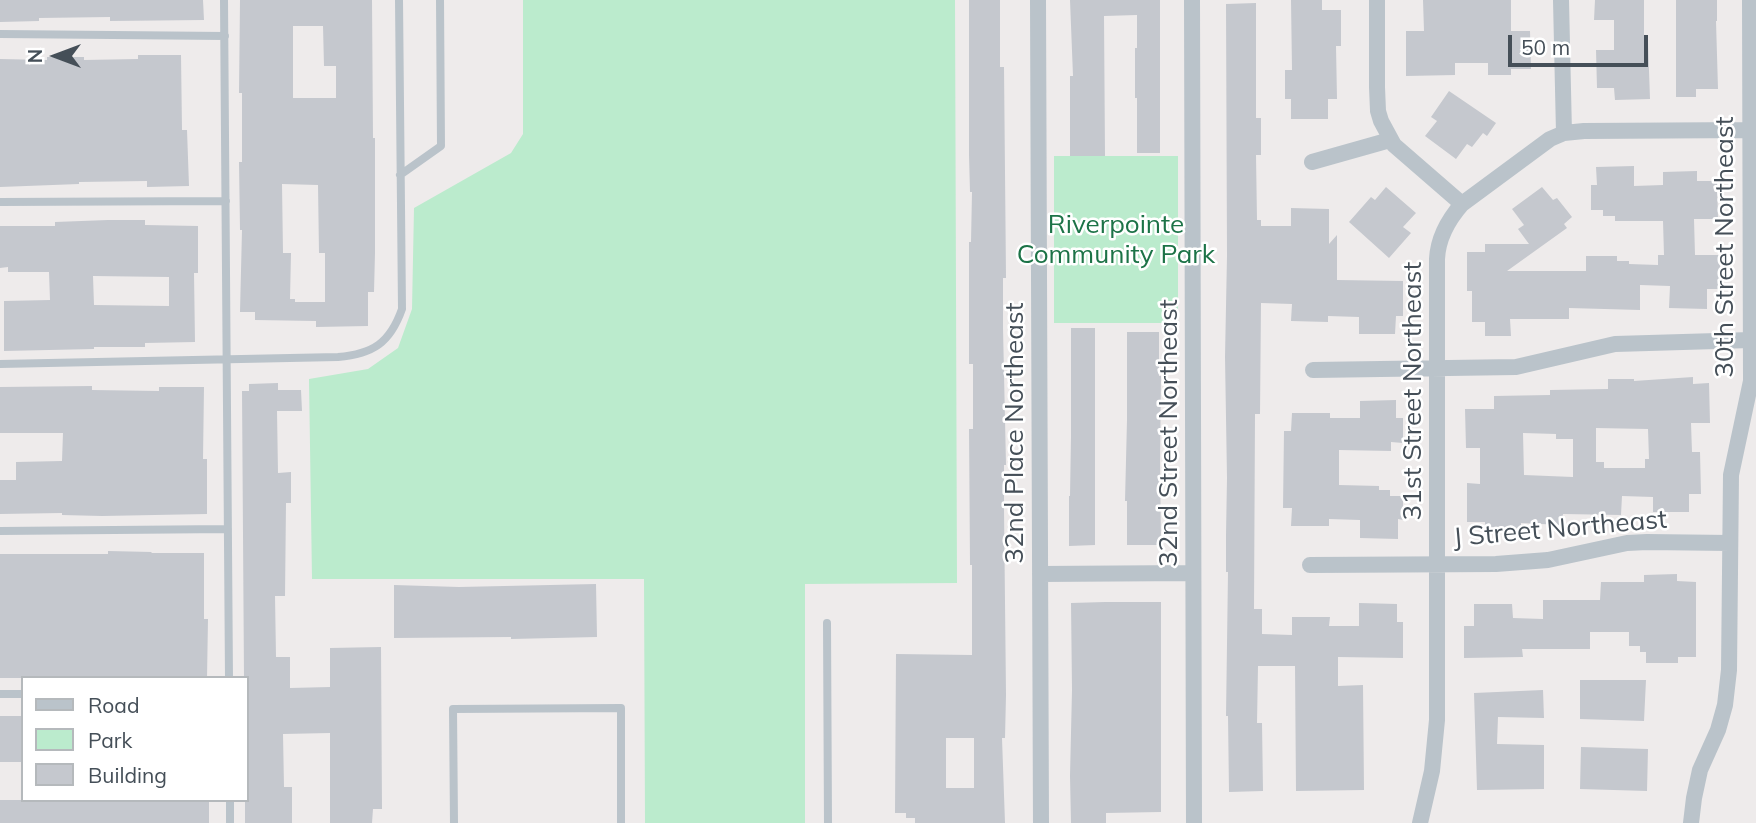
<!DOCTYPE html>
<style>
body{margin:0}
#map{position:relative;width:1756px;height:823px;overflow:hidden;background:#eeebeb;font-family:Mulish,sans-serif}
canvas{display:block}
.legend{position:absolute;left:21px;top:676px;width:228px;height:126px;box-sizing:border-box;background:#fff;border:2px solid #b5b9bc;margin:0;padding:9px 12px;list-style:none;font-size:21px;color:#454f58}
.legend li{display:flex;align-items:center;gap:14px;height:35px}
.legend b{width:35px;border:2px solid #b5b9bc}
.north{position:absolute;left:21px;top:21px;width:70px;height:70px;-webkit-text-stroke:5px #fff;paint-order:stroke;rotate:270deg;font-size:19px;font-weight:700;line-height:28px;text-align:center;color:#454f58}
.north::after{content:'';display:block;margin:auto;width:24px;height:32px;background:#454f58;clip-path:polygon(50% 0,100% 100%,50% 72%,0 100%)}
.scale{position:absolute;left:1508px;top:35px;width:140px;height:32px;box-sizing:border-box;border:4px solid #454f58;border-top:0;padding-left:9px;font-size:21px;line-height:24px;white-space:nowrap;color:#454f58;-webkit-text-stroke:5px #fff;paint-order:stroke}
</style>
<div id="map">
<canvas width="1756" height="823"></canvas>
<ul class="legend">
<li><b style="height:9px;background:#bac3ca"></b>Road</li>
<li><b style="height:19px;background:#bbebcd"></b>Park</li>
<li><b style="height:19px;background:#c5c8ce"></b>Building</li>
</ul>
<div class="north">N</div>
<div class="scale">50 m</div>
</div>
<script>
const ctx = document.querySelector('canvas').getContext('2d');
ctx.lineJoin = 'round';
function fill(path, color) { ctx.fillStyle = color; ctx.fill(path, 'evenodd'); }
function stroke(path, color, width, dash) { ctx.strokeStyle = color; ctx.lineWidth = width; ctx.lineCap = dash ? 'butt' : 'round'; ctx.setLineDash(dash || []); ctx.stroke(path); }
function label(font, color, halo, rows, align = 'center') {
  ctx.font = font + ' Mulish,sans-serif'; ctx.lineWidth = 5; ctx.setLineDash([]); ctx.textBaseline = 'middle'; ctx.strokeStyle = halo; ctx.fillStyle = color; for (const [text, x, y, turn = 0] of rows) {
    ctx.save(); ctx.translate(x, y); ctx.rotate((+turn || 0) * Math.PI / 180); ctx.textAlign = isNaN(turn) ? turn : align; if (halo) ctx.strokeText(text, 0, 0); ctx.fillText(text, 0, 0); ctx.restore();
  }
}
fill(new Path2D(`
 M523,0h432l2,583 -152,1v239h-160l-1,-244h-332l-3,-200 59,-10 30,-21 14,-39 2,-101 97,-55 12,-19z
 M1054,156h124v167h-124z`), '#bbebcd');
fill(new Path2D(`
 M0,0h203l1,20 -94,1v-4l-71,1v3l-39,1z
 M240,0h132l1,138h2v115l-1,39h-6v34l-52,1v-6l-61,-1v-8h-15l2,-82h-2l-1,-68h3v-69h-3zM293,26h30l1,40h12v32h-43zM282,184l36,1 1,68h6v49h-30v-3h-5l1,-46h-8z
 M969,0h31v67h4l2,211h-3v50l3,137h-2v44l2,186 -1,43h-3l3,85h-90v-5h-9v-5h-11l1,-159 76,1v-90h-2l-1,-136h4v-65h-4v-122h2l1,-50h-2l-1,-37zM946,738h28v50h-28z
 M1070,0h90v153h-23v-55h-2v-50h2v-33l-33,1 1,140h-35v-80h3z
 M1291,0h31v10h19v36h-5l1,53h-9v20h-37v-20h-6v-29h7z
 M1423,0h88v31h19l1,38h-20v6h-23v-12h-33v12l-49,1v-45h18z
 M1595,0h49v42h4l2,57 -35,1 -1,-12h-17l-1,-38h18v-30h-20z
 M1676,0h41v21h-1l2,68h-22v8h-20z
 M1256,3v115h5v37h-5l1,65h4v6h30v-18l38,1v35l8,-9v45l66,1v35h-7l-1,18h-36v-17l-31,-1v6l-37,-1 1,-17 -31,-1 -1,111h-5l-1,195h8v25l30,1v-18h38l-1,9h30v-23l38,1v18h6v36l-65,-1v29l25,-1 1,105 -68,1 -1,-125h-37l-1,57h5l1,68 -34,1 -1,-76h-2l2,-144h-2v-37l1,-57 -2,-121 2,-101 -1,-252z
 M138,55h43l1,75h5l2,56 -42,1v-6l-68,1v2l-79,3v-128l47,1v-3h37v3l54,-1z
 M1449,91l47,32 -9,13 -4,-3 -11,14 -5,-3 -11,15 -31,-23 12,-15 -6,-4z
 M1634,166v20l29,-1v-13l34,-1v10h20l1,38h-24l1,36h25v34h-13v20l-38,-1 1,-22 -30,-1v25l-71,-2v11h-59l1,17h-26v-14h-13v-31h-5v-39h18v-8h44l-11,-15 6,-4 -12,-16 30,-22 11,13 4,-2 15,19 -8,7 3,4 -60,43h79v-15h31v5h12v3l29,1v-10h6l-1,-34h-48v-5h-12v-6h-12v-25h6l-1,-18z
 M1386,187l30,26 -13,14 8,6 -22,25 -40,-36 22,-25 4,3z
 M108,220h37v5l53,1v47h-4l1,69 -50,1v4h-51v2l-90,2v-50l46,-1 -1,-28h-41v-5l-8,1v-42h55v-4zM93,276l76,1v29l-75,-1z
 M1071,328h24v217l-26,1v-50h1l1,-59z
 M1127,332h32v44h2l-1,88 1,81h-34v-44h-2l2,-81z
 M1693,377v7l16,-1 1,40h-19l1,29h8l1,42h-12v18h-36v-15l-31,-1 -1,19 -58,-1 -1,11 -41,-2v10h-17v-3l-19,-1v-7h-18v-39l13,1v-36h-14l-1,-39h29v-13l56,-1v-5l58,-1v-10h26v2zM1596,428l52,1 1,30h-4v9h-41v-6h-8zM1523,433l33,1v5h17v38l-49,-2z
 M278,383v7h23l1,21h-25l1,62 13,-1v31h-5l-1,93h-10l1,61h14v31l40,-1v-39l51,-1 1,162h-9l-1,14h-42v-90l-47,1 1,53h8v36h-47v-23h2v-13h1l-1,-109h-3l-2,-287h7v-7z
 M92,386v4l67,1v-4h45l-1,72h4v55l-105,2 -40,-1v-2l-62,1v-34h16v-18l46,-1 1,-28h-63v-46z
 M1396,400v18h7v25l-12,-1v9l-52,-1v35l40,1v4h11v6h13v24l-5,-1v20l-38,-1v-18l-31,-1v7h-38l1,-18h-9l1,-77h7l1,-18h38v5h30v-17z
 M108,551l44,1 -1,1h53v66h4l-1,59h-207v-124h108z
 M1677,574v7l19,1v75h-18v6h-32v-11h-6v-6h-11v-14h-39v17h-68l1,8 -59,1v-32h10v-22h38l1,14 30,1v-19h57l1,-18h43v-7z
 M596,584l1,53 -86,2v-2l-117,1v-53l65,2z
 M1105,602h56v210l-55,1v10h-35l-1,-47 2,-86 -1,-87z
 M1580,680h66l-2,41 -64,-2z
 M1543,690l1,28 -46,-1 -1,27 47,1v44l-67,1 -3,-97z
 M0,716h23v46h-23z
 M1581,747l67,2 -1,42 -67,-2z
 M0,800h209v23h-209z`), '#c5c8ce');
stroke(new Path2D(`
 M224,0l5,678
 M0,34l225,2
 M400,175l41,-29 -1,-146
 M0,202l226,-1
 M0,364l338,-7c35,-3 52,-14 64,-48l-3,-309
 M0,531l228,-2
 M827,623l1,200
 M0,694h23
 M230,800v23
 M454,823l-1,-114 168,-1v115`), '#bac3ca', 8);
stroke(new Path2D(`
 M1038,0l3,823
 M1192,0l2,823
 M1377,0v87l1,24 3,10 13,24 68,59c-14,16 -24,34 -25,55v461l-5,51 -12,52
 M1561,0l3,133
 M1312,162l78,-22
 M1462,204l88,-65 14,-6 20,-2 167,-1
 M1313,370l203,-3 99,-23 136,-4
 M1310,565l186,-1 52,-4 79,-17 20,-1 83,1
 M1040,574l153,-1
 M1691,823l3,-25 6,-28 18,-40 7,-25 4,-35 2,-195 20,-94 -1,-381`), '#bac3ca', 16);
label('26px', '#1c7347', '#fff', [
 ["Riverpointe",1116,225],
 ["Community Park",1116,255]
]);
label('26px', '#454f58', '#fff', [
 ["30th Street Northeast",1725,247,-90],
 ["31st Street Northeast",1413,391,-90],
 ["32nd Place Northeast",1015,433,-90],
 ["32nd Street Northeast",1169,433,-90],
 ["J Street Northeast",1560,529,-5]
]);
</script>
